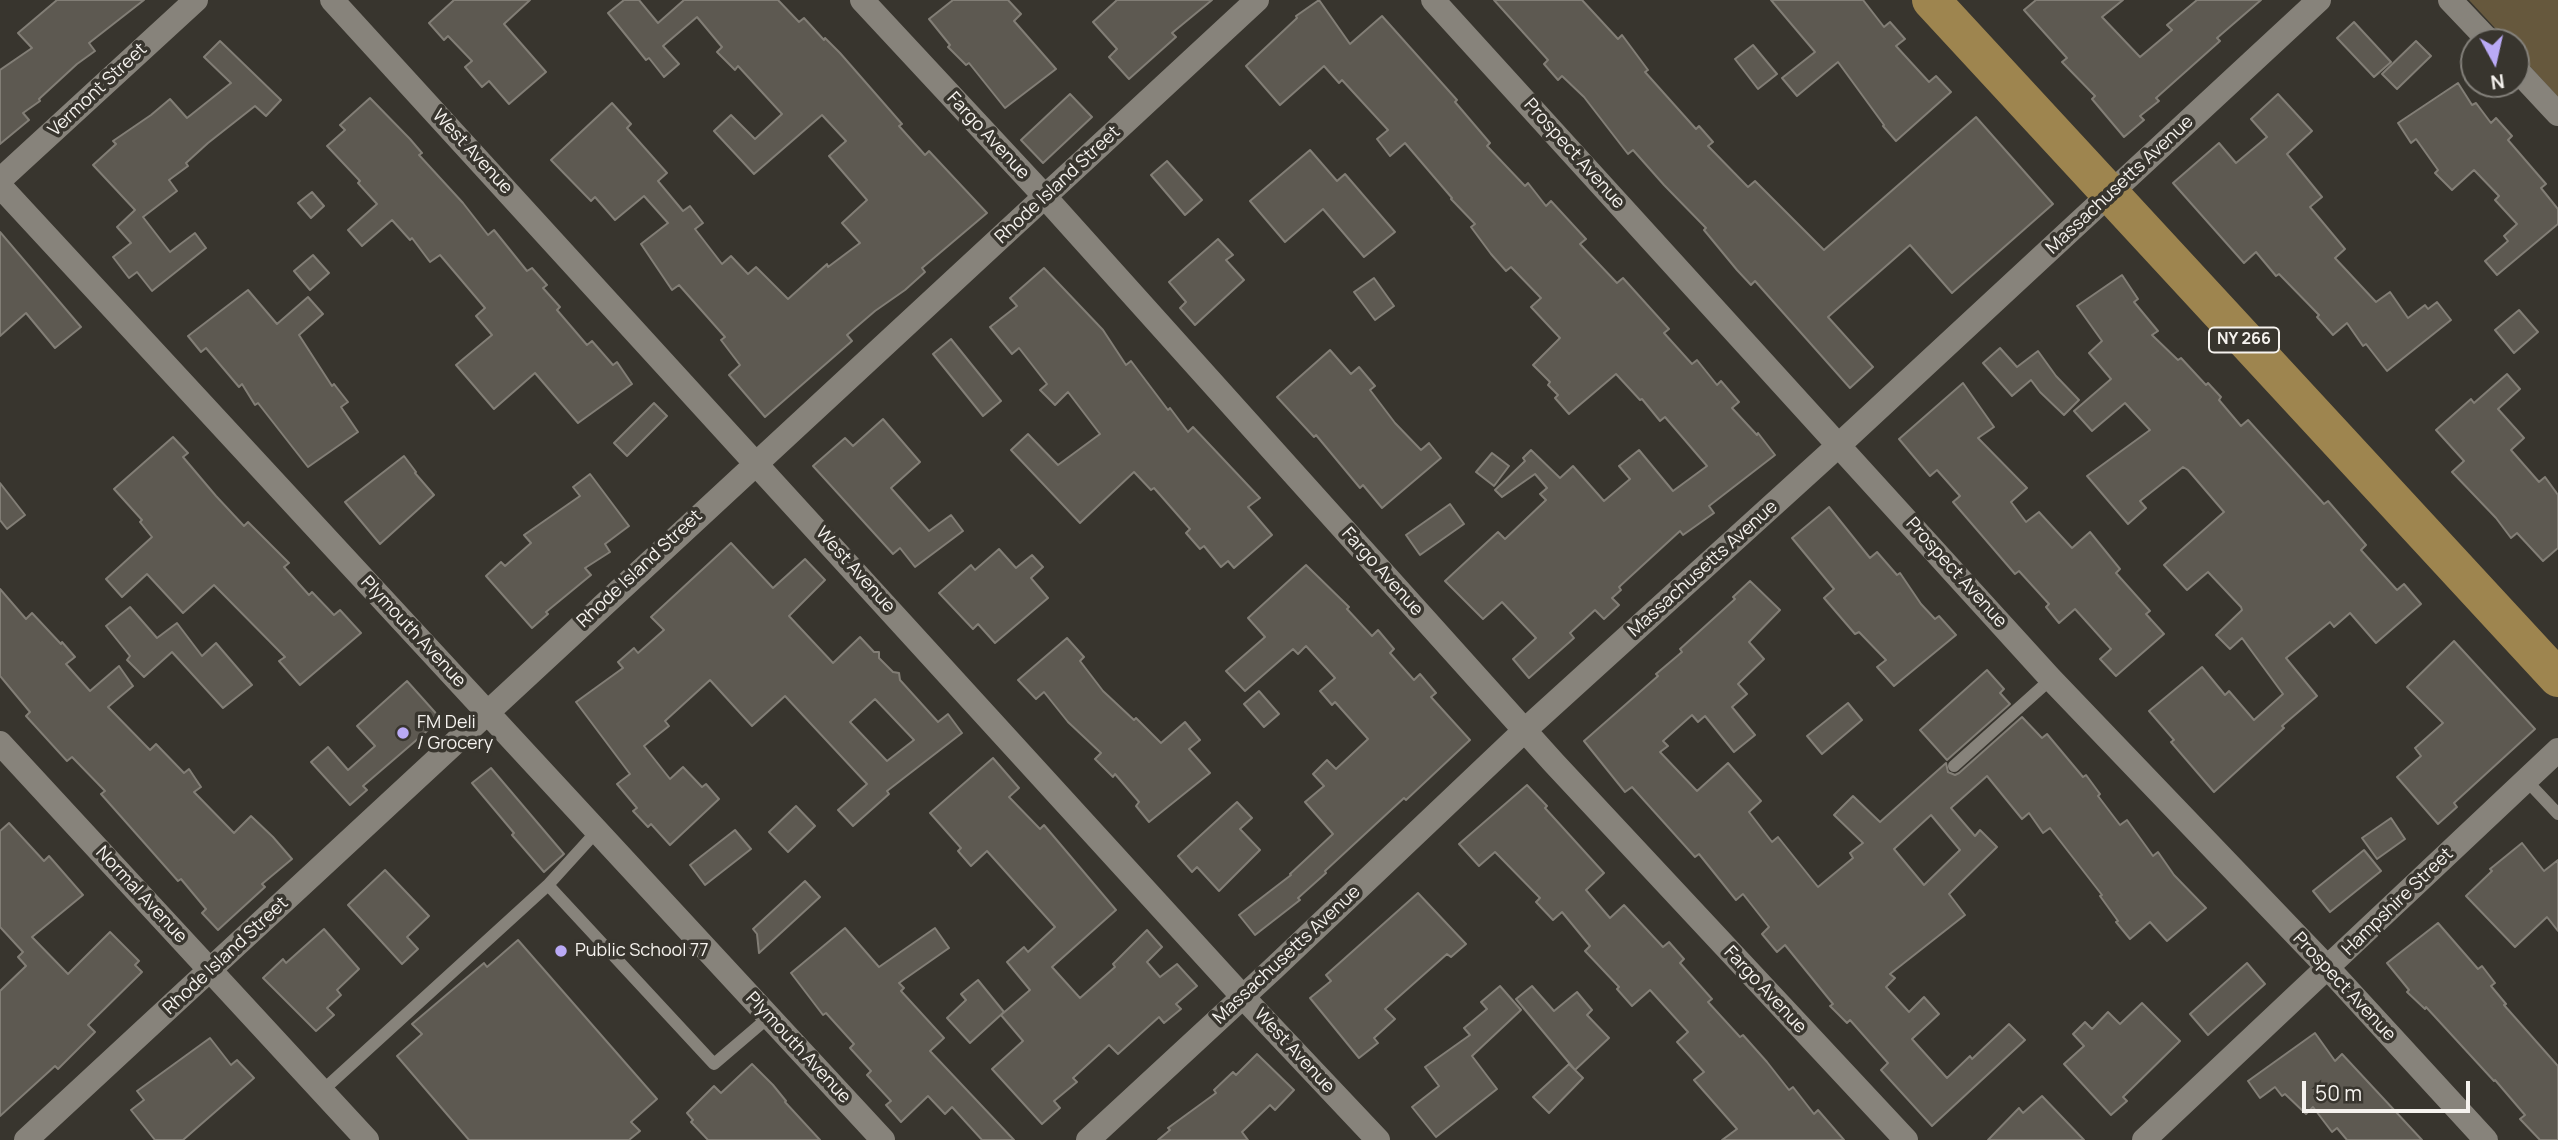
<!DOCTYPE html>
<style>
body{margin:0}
#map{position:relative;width:2558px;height:1140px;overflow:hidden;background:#38352e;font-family:Manrope,sans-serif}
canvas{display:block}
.north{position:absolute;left:2460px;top:28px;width:70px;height:70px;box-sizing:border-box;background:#38352e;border:2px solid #84817b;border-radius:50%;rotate:172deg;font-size:19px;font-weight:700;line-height:28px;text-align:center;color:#f5f2ee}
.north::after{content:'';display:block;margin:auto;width:24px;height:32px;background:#baaaf6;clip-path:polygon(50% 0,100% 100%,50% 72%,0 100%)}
.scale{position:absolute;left:2302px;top:1081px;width:168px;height:32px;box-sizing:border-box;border:4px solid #f5f2ee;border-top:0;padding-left:9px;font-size:21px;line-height:24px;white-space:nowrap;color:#f5f2ee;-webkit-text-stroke:5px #38352e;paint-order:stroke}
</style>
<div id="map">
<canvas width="2558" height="1140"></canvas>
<div class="north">N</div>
<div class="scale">50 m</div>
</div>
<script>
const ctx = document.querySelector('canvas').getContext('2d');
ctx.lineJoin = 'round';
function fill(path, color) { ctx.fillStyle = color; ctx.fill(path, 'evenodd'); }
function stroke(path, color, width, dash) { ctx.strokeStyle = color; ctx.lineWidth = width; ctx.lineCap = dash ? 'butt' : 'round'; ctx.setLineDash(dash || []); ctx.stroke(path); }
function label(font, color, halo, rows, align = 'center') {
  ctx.font = font + ' Manrope,sans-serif'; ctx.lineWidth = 7; ctx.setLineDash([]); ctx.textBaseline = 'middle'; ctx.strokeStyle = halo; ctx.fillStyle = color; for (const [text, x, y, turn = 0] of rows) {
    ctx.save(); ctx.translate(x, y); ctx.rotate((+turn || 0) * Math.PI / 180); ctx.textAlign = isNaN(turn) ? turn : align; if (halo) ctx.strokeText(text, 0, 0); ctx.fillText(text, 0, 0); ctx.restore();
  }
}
fill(new Path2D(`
 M2469,0h89v97l-42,-46v-9h-8z`), '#66583d');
const building = new Path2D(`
 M57,0h87l-55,43 6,8 -18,13 -38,35 1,2 -17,12 6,7 -29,24v-74l32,-22 -14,-15z
 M454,0h76l-26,24 42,48 -37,32 -20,-23 -7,6 -17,-20 7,-6 -24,-25 -4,4 -15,-17z
 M624,0h15l19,23 26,-23h94l21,22 5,-4 20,22 1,-2 15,15 62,71 -3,2 26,29 4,-4 58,62 -65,55 3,4 -20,18 -30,21 -28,24 5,6 -87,76 -36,-42 11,-10 -19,-25 4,-3 -46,-52 -7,5 -31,-46 27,-21 -24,-27 -29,24 -20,-23 -4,4 -40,-41 61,-57 19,21 -4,4 40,45 -9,8 25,30 7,-5 13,17 -8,6 27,35 9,-8 17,18 8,-7 32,32 39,-35 1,3 32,-24 -18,-20 25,-23 -38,-44 17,-15 -24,-26 -68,59 -40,-43 17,-16 24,24 27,-25 -44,-48 -3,4 -18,-18 5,-5 -25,-30 -34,29 16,18 -15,13 -15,-19 -3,2 -38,-47z
 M953,0h55l13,14 -7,7 42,48 -51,39 -36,-45 -3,2 -18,-18 2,-2 -21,-26z
 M1117,0h95l-40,33 4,4 -47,42 -20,-22 8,-8 -24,-27z
 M1319,0l31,44 32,-28 75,84 -2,2 35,41 -3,3 38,40 3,-3 18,23 5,-5 35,38 -6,5 37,39 6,-5 46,51 -5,4 28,31 5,-4 20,25 4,-4 18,21 -7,6 25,27 1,-2 17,22 -66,51 5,7 -31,22 -3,-4 -61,56 2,3 -9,8 7,7 -15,14 -9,-9 -25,23 4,5 -45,40 -16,-19 23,-21 -34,-36 -19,17 -38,-38 53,-49 7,7 41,-39 -6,-6 7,-6 -12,-14 -33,23 -7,-7 30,-29 -2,-3 8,-8 29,28 13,-12 31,35 26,-22 -11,-13 20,-16 34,41 34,-25 -42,-49 -5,4 -18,-22 -2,1 -24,-26 -47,40 -14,-16 3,-3 -10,-10 2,-3 -17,-17 27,-27 -29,-31 10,-9 -30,-31 -5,4 -15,-17 -20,-27 4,-3 -24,-25 1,-1 -47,-55 -15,13 -13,-17 11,-9 -46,-50 -3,3 -15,-17 -44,39 -34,-39 51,-48 -1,-2z
 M1494,0h88l36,39 4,-4 26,35 -3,2 51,57 3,-3 14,16 -5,4 40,41 7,-6 69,69 152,-133 77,87 -101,89 -42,-48 -82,72 45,50 -23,21 -95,-107 -4,4 -14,-15 -33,-40 2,-2 -42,-43 -31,-35 -5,4 -44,-57 -22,-21 -4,4 -14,-16 4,-4z
 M1771,0h92l21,27 6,-5 15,17 -9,7 33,36 7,-6 15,16 -55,49 -13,-15 1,-1 -46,-63 -41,34 -15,-18 33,-26z
 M2036,0h87l-21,17 38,40 32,-27 -5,-5 30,-25h64l-44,38 3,3 -64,57 3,3 -19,15 4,4 -20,17 -32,-38 3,-3 -33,-34 5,-4 -43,-48z
 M2354,22l37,40 -17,15 -37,-39z
 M220,41l61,59 -15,16 -11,-10 -47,37 -22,20 2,3 -19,14 8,11 -34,26 27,35 25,-19 11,15 -54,43 -15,-19 -8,6 -16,-21 18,-14 -14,-16 18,-17 -42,-45 23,-21 -3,-3 38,-26 19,-16 17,19 44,-35 -27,-26z
 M2416,41l15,15 -34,33 -15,-15z
 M1753,45l24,29 -19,15 -23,-30z
 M2458,83l14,22 4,-2 15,20 5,-5 16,18 -4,4 38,44 -5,4 17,21v15l-61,51 -12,-14 23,-20 -4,-5 13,-12 -22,-24 4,-4 -25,-26 -22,20 -17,-17 3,-3 -22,-31 -5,4 -13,-20z
 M1070,94l22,23 -49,46 -22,-23z
 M2278,94l34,37 -25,23 35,43 -12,10 35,42 -10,9 41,44 14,-10 18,26 17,-13 3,4 9,-7 14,18 -64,51 -21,-27 -3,2 -16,-23 -14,12 -16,-18 2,-2 -40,-41 -3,2 -20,-24 -12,11 -71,-80 46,-40 17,20 31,-26 -16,-18z
 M370,98l40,41 12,14 -3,2 44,48 25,32 6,-5 33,41 5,-3 15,17 -4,3 17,19 -3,3 30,35 5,-4 21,24 4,-3 15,22 -54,39 -43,-50 -41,36 -38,-44 36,-30 -16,-19 9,-8 -45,-53 -10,7 -18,-24 -2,2 -18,-20 -30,26 -14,-16 29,-26 -19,-21 2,-2 -33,-35 18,-16 -5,-5z
 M1310,150l27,31 8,-7 50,58 -31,25 -41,-48 -38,33 -35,-41z
 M1167,161l35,39 -17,15 -34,-40z
 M312,192l12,14 -13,12 -13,-15z
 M0,232l81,95 -26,21 -29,-35 -26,23z
 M1218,239l15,16 -7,5 18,20 -49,45 -15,-17 6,-6 -17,-20z
 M313,255l16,18 -19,17 -16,-19z
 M1044,268l59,62 23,35 5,-4 37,49 2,-2 18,24 5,-5 67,71 -12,9 24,28 -38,33 -6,-7 -7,6 -17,-21 -4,3 -14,-16 4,-4 -36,-41 -3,2 -17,-18 -54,51 -69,-73 17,-16 30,31 42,-31 -32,-42 -13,13 -15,-15 7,-6 -28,-36 -7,6 -22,-27 27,-21 -7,-8z
 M2122,275l16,24 -4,3 24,29 -6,4 26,25 3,-2 25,27 2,-2 13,14 -2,3 22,26 7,-6 76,84 4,-3 38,44 -5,5 36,40 7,-6 17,20 -45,39 -26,-30 -16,14 -4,-5 -44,36 31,38 -35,30 2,2 -70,64 -43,-50 3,-2 -25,-29 53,-44 23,28 4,-4 25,29 29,-26 -41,-56 -12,11 -14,-14 26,-25 -1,-3 -33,-35 -21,18 -23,-25 60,-53 -36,-42 -5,-3 -43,34 6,7 -18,16 -41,-48 63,-46 -25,-27 -33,28 -18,-20 37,-32 -22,-26 13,-12 -25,-35z
 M1374,278l20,28 -19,14 -21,-28z
 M248,290l29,34 31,-27 15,17 -24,21 33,51 2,-2 14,18 -7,5 17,25 -50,35 -50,-64 -3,2 -13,-21 -3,3 -33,-39 -5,4 -13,-16z
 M2519,310l19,22 -24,21 -19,-23z
 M951,339l50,62 -18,15 -50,-62z
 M2000,348l17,19 21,-16 18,25 23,24 -15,15 -24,-23 -9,-12 -19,16 -29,-33z
 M1330,350l21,24 8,-7 16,19 -5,4 25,33 26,27 8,-7 12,15 -59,50 -19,-23 -3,3 -44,-53 -2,2 -37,-40z
 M2507,374l13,15 -22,20 26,29 -13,12 28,32 6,-5 13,18v53l-15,13 -26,-28 -6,5 -15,-20 -44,-46 12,-11 -28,-31 35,-31 3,4z
 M1963,383l31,44 -16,11 49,50 -16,14 15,20 13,-10 33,36 18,-16 30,37 -4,4 34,38 -4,3 18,20 -48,42 -16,-17 11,-10 -36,-40 -16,14 -13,-16 3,-3 -30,-33 -4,3 -62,-72 7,-6 -23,-26 -7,6 -31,-37z
 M654,403l13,13 -40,40 -13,-13z
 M883,419l37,43 -29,26 38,43 22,-16 12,16 -48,36 -15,-19 -7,6 -80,-88 32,-28 8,8z
 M173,437l15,16 -5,4 33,39 28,30 4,-4 41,41 -5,4 25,28 3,-3 22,23 6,-5 21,23 -61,52 -21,-24 6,-4 -71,-72 -31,28 -36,-39 -25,23 -16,-18 46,-42 -12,-15 2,-2 -28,-31z
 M1492,453l17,13 -15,20 -18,-14z
 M404,456l12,16 -1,1 19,22 -54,49 -35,-42z
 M590,474l39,52 -24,18 5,8 -25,16 6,7 -45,37 2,2 -16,14 -46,-52 15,-14 4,4 26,-23 -7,-8 56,-39 -7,-9z
 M0,483l25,32 -18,14 -7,-9z
 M1450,504l14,20 -44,31 -14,-20z
 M1829,507l41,51 7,-6 20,23 3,-2 21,31 14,15 4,-3 17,19 -62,51 -17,-19 9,-7 -27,-28 -4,2 -31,-36 10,-9 -42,-51z
 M731,543l42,45 32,-29 20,21 -36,36 44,47 27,-26 14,15h5v6l14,14 6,1 1,7 38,42 10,-8 14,19 -75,58 2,3 -36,32 -15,-16 29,-26 -82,-88 -33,30 -42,-46 -45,41 4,5 -25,20 26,33 13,-12 19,20 4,-3 13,15 -49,46 -19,-21 -3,3 -15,-16 4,-3 -20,-24 13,-10 -54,-72 47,-34 -5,-6 16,-14 4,5 26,-23 -13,-13zM875,699l39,41 -27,21 -37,-39z
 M999,549l17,19 16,-13 11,12 -12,11 17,20 -53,45 -17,-19 -5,5 -34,-36 32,-28 4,5z
 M1306,565l43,42 -2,2 25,27 6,-6 16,19 -4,4 24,27 6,-6 16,19 -5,4 39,43 -64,60 -2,-2 -79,73 1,2 -28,25 2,2 -45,35 -16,-20 52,-40 -1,-1 43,-40 -28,-32 19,-16 -11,-12 14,-14 9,9 32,-30 -33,-37 -3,3 -12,-14 15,-13 -29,-32 -8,8 -5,-5 -48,42 -19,-20 39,-34 -17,-19z
 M1750,581l30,29 -31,32 15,17 -26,25 9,10 -15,13 23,28 -21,17 -29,-36 -7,6 -6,-7 -29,26 5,5 -8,6 37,39 31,-28 33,38 -12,11 23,30 6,-5 40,50 35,-29 -3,-5 13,-10 -29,-28 19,-19 27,26 66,-59 2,9 7,3 4,-2 63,-56 20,21 5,-4 36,43 3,-2 14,19 -2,2 22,29 7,-5 26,36 5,-4 16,23 32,33 -39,33 -17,-19 -20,17 -14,-17 2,-1 -18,-25 2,-1 -52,-67 -7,5 -14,-20 -7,6 -35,-43 -36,32 24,28 5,-6 17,17 -48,47 16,21 -75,59 5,4 -9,9 23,25 15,-15 15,17 -27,25 35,39 23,-22 2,3 37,-35 16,16 -93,86 -51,-56 7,-7 -38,-43 -3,3 -17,-17 3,-2 -48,-59 -8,7 -15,-18 7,-7 -26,-33 -7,6 -37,-46 -4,3 -63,-70 -7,5 -41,-51 74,-65 -2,-2 26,-22 -2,-3 55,-50 -2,-2zM1931,815l29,35 -36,35 -30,-36z
 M0,589l26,30 6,-6 29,31 1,-2 13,15 -9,7 24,27 29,-25 14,20 -25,21 42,43 6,-6 28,29 5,-4 12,18 -7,5 40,41 17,-17 22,21 19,22 -30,25 3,3 -47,43 -16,-17 4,-4 -25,-30 -3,2 -77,-87 4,-3 -33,-34 -5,4 -41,-45 4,-4 -30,-36z
 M130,607l27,31 20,-15 25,33 14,-13 36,42 -29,23 -51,-56 -28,25 -17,-17 3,-4 -24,-30z
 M1067,638l17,19 -4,4 23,30 31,29 2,-2 25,25 24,-21 15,18 -11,9 21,24 -61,49 -13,-16 3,-4 -24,-28 -2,3 -18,-18 6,-6 -33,-31 -24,-30 -8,7 -18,-19z
 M2454,641l81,88 -81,74 3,4 -19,17 -41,-47 24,-21 -6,-8 28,-25 -36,-36z
 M1987,670l17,19 -4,4 10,11 -63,56 -27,-30z
 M407,681l34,38 -78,67 4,4 -17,15 -39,-43 17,-15 20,23 27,-24 -18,-20z
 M1259,691l20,23 -15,13 -20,-23z
 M1848,703l14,17 -40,34 -15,-18z
 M993,758l26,30 -10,9 31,32 4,-4 72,85 -64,57 28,31 35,-31 -2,-3 34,-34 15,17 -15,15 13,15 17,-13 20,22 -21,18 5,5 -17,14 -5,-6 -41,37 -9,-9 -36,33 4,4 -23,19 6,7 -18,16 -50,-55 31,-28 -22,-26 29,-25 -23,-28 17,-15 4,5 27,-25 -68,-76 -16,15 -13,-15 3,-3 -31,-35z
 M491,768l73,86 -20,18 -32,-37 2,-2 -42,-50z
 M1527,785l20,21 -2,2 59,65 -18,17 24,28 14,-13 39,42 6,-5 15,17 -4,4 32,36 -4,3 32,35 3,-2 24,27 22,28 4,-3 21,27 4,-4 26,30h-122l15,-11 -43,-49 10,-8 -27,-30 11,-10 -38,-42 -18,16 -15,-17 2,-2 -34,-36 5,-5 -28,-34 -9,8 -17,-18 4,-4 -45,-46 -16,14 -20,-22z
 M1237,802l15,16 -12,11 20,21 -41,41 -22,-24 -5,5 -14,-16z
 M796,806l19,20 -27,26 -19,-20z
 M2391,818l14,21 -28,20 -15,-21z
 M9,823l35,38 5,-5 34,39 -51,42 36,37 42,-42 29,29 -4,4 7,7 -54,53 7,7 -37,37 -3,-3 -55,50v-125l26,-25 -8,-9 5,-5 -23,-25v-96z
 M735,830l16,19 -46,36 -15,-20z
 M2522,843l22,28 14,-11v71l-11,-14 -32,30 -49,-51 26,-25 -2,-2z
 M2364,850l17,21 -51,41 -17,-21z
 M385,870l44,46 -22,21 11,12 -16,15 -54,-59z
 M805,881l15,16 -61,56 -2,-19 -4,-5z
 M1418,893l48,51 -15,13 -4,-3 -62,55 10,10 -21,19 4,5 -19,15 -49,-60 21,-17 -5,-6z
 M2438,923l40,46 4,-3 13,17 -4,3 15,18 -2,1 54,61v74h-18l-20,-21 5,-4 -30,-35 -1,1 -68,-74 -1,2 -18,-17 2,-2 -22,-27z
 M845,928l34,39 56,-39 14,20 -50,35 5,5 -3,3 43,47 -14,13 84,89h-32l-30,-33 -7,7 -17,-18 -27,26 -15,-17 5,-4 -24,-26 4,-4 -21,-23 4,-4 -28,-31 -3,2 -32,-42z
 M324,929l35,40 -22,21 4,5 -14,13 7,7 -18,16 -53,-53 20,-19 3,4z
 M518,940l139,159 -26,23 9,9 -11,9h-160l-72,-84 25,-22 -10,-10 72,-61 3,4z
 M2247,963l18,21 -57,51 -18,-21z
 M978,980l26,32 -34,31 -23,-25 19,-18 -5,-6z
 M1500,986l21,24 -49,46 25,33 -61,48 -24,-30 27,-21 -14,-19 45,-32 -6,-7 23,-19 -6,-7z
 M1532,986l22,25 23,-19 15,18 -5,5 22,23 -34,32 -59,-71z
 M2142,1003l38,38 -57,56 4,4 -16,14 -47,-51 20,-18 -11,-12 12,-12 7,7 16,-17 12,12z
 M2315,1033l20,28 7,-7 80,86h-75l-10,-12 -5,4 -19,-25 -7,7 -21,-20 -3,2 -7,-9 -15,11 -12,-17z
 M210,1038l21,27 6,-5 17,18 -71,62h-28l-24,-30 13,-10 -7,-9z
 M1257,1054l37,36 -19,20 -5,-5 -28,27 6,8h-90l12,-10 -2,-2 48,-35 -2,-3 19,-18 3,3z
 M752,1064l21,21 13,16 -1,1 35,38h-112l-17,-18 2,-2 -6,-7 27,-27 7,7z
 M1569,1064l14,14 -34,35 -16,-16z
 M2042,1096l42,44h-96l31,-32 4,5z`);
fill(building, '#5d5951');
stroke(building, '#827e76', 2);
stroke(new Path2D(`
 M1954,766l97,-87
 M2526,780l32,34
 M597,831l-49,54 166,179 55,-47
 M322,1091l226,-206`), '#87837b', 12);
stroke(new Path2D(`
 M332,0l911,997 135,143
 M862,0l174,187 518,576 352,377
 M1433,0l618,679 277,289 158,172
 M2450,0l40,42
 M2516,69l42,45
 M0,180l196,-180
 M0,186l883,954
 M0,743l367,397
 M26,1140l1231,-1140
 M1088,1140l185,-171 252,-239 314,-285 480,-445
 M2144,1140l414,-390`), '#87837b', 24);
stroke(new Path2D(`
 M1931,0l627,678`), '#9e854f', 38);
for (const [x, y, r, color] of [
 [403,733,7,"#baaaf6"],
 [561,951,7,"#baaaf6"]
]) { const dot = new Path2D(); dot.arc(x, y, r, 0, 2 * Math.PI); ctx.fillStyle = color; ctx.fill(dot); stroke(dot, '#38352e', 2.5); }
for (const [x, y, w] of [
 [2244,340,70]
]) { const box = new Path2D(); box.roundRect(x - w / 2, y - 12.5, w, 25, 5); ctx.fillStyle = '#38352e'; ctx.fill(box); stroke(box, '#f5f2ee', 2); }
label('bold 16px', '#f5f2ee', null, [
 ["NY 266",2244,340]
]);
label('18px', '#f5f2ee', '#38352e', [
 ["Vermont Street",98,90,-43],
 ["Fargo Avenue",988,136,47],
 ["West Avenue",472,152,47],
 ["Prospect Avenue",1574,154,48],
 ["Rhode Island Street",1058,185,-43],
 ["Massachusetts Avenue",2120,185,-43],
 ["Rhode Island Street",640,569,-43],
 ["Massachusetts Avenue",1703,569,-42],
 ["West Avenue",855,570,48],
 ["Fargo Avenue",1382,572,48],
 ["Prospect Avenue",1956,573,48],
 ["Plymouth Avenue",413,632,47],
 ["Normal Avenue",141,895,47],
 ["Hampshire Street",2398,902,-44],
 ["Massachusetts Avenue",1287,955,-43],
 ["Rhode Island Street",226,956,-43],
 ["Prospect Avenue",2344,987,47],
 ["Fargo Avenue",1765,990,47],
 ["Plymouth Avenue",798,1048,47],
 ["West Avenue",1294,1051,47]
]);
label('18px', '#f5f2ee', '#38352e', [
 ["FM Deli",417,723],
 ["/ Grocery",417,744],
 ["Public School 77",575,951]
], 'left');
</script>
